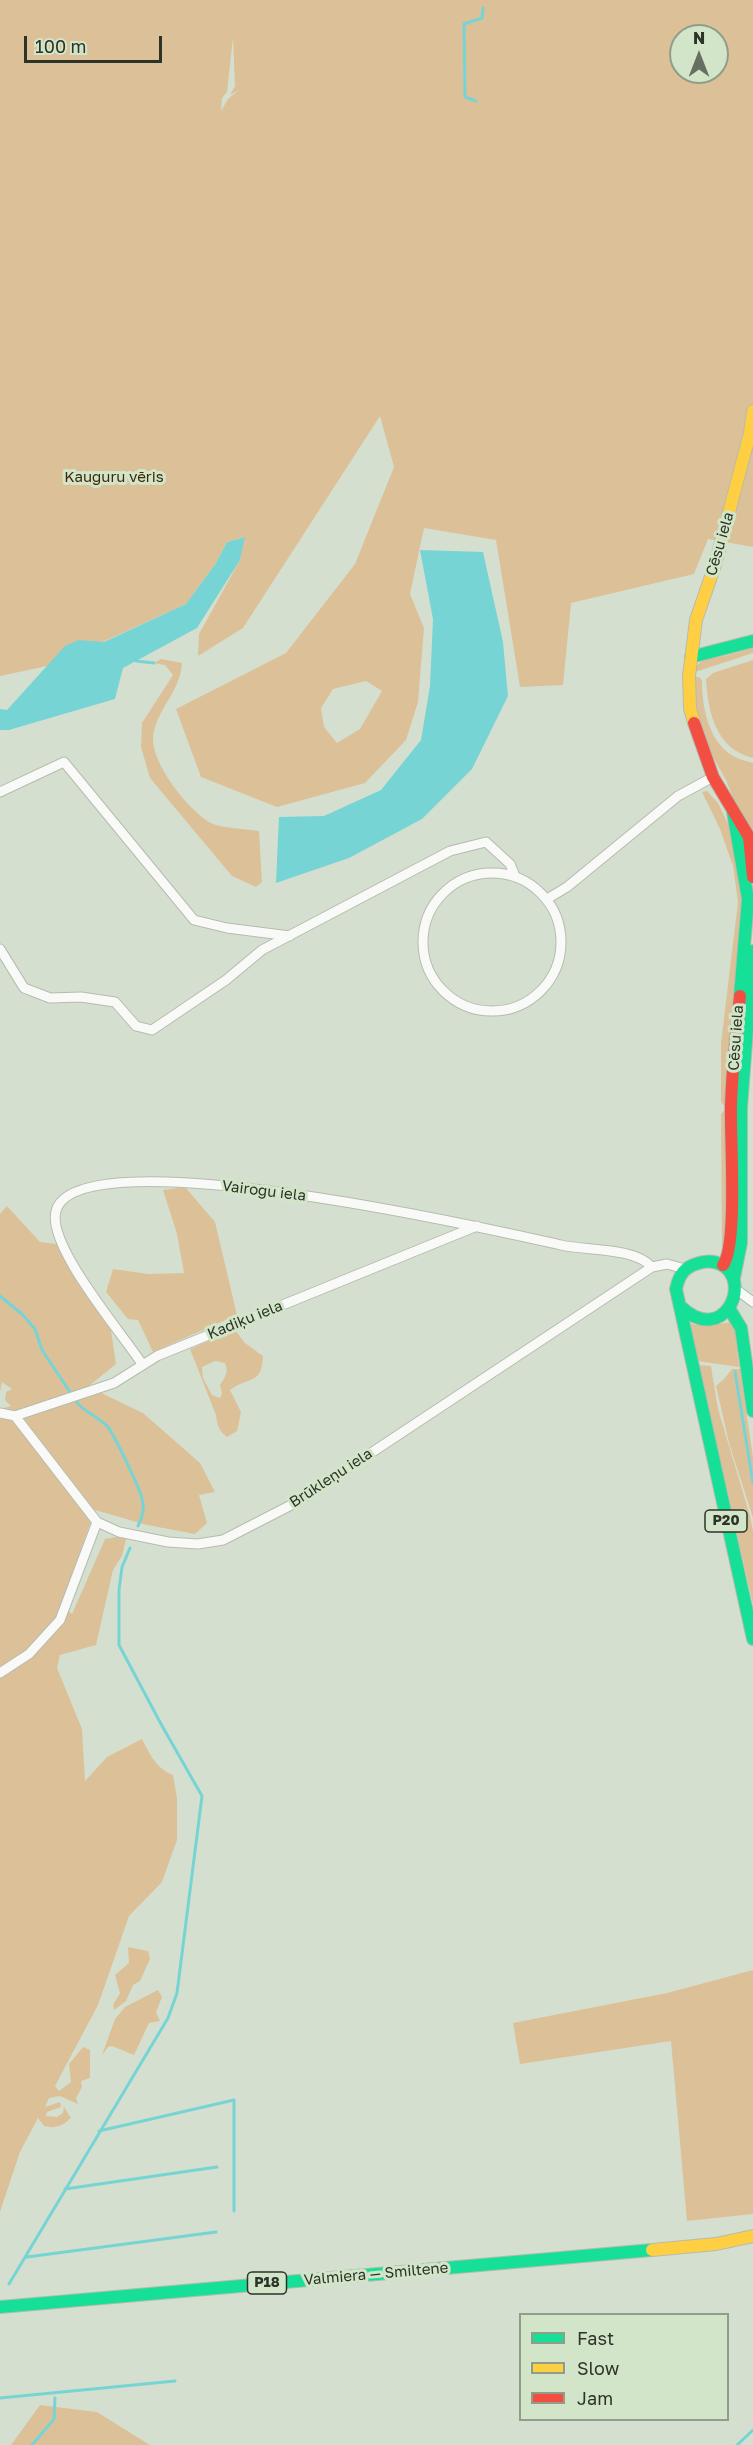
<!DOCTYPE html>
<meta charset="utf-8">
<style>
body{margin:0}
#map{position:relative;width:753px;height:2445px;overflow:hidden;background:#d5dfcf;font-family:"Golos Text",sans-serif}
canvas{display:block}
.legend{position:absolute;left:519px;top:2313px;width:210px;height:108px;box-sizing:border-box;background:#d3e5c9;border:2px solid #909e89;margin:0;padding:8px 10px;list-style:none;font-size:18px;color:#2c3328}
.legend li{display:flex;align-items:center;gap:12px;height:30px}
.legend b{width:30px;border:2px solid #909e89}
.north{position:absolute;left:669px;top:24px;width:60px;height:60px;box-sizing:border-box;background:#d3e5c9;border:2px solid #909e89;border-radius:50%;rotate:0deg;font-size:16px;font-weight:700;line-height:24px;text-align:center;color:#2c3328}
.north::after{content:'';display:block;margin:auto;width:21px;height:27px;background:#676f62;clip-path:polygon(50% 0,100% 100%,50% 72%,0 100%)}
.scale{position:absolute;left:24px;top:36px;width:138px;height:27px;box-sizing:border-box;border:3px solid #2c3328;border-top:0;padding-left:8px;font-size:18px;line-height:21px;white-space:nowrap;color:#2c3328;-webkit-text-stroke:4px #d3e5c9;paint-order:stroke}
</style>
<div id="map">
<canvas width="753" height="2445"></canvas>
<ul class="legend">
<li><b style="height:8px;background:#16e098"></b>Fast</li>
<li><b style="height:8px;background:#ffcf43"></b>Slow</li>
<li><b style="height:8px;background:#f24e42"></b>Jam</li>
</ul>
<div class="north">N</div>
<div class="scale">100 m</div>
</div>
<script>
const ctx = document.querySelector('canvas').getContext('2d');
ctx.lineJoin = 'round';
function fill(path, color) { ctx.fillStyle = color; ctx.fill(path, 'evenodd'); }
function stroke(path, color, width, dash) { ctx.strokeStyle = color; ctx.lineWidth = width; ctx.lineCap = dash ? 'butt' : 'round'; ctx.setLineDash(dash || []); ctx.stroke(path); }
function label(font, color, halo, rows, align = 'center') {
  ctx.font = font + ' "Golos Text",sans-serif'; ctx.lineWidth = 6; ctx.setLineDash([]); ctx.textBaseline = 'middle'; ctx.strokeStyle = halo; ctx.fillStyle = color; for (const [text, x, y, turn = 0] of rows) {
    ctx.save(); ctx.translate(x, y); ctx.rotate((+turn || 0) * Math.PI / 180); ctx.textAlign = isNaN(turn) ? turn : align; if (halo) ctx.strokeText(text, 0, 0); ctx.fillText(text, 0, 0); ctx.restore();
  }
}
fill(new Path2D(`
 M0,0h753v547l-45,-8 -14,35 -123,29 -8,82 -43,2 -24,-147 -72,-12 -14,66 14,34 -6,74 -12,38 -41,43 -88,24 -76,-30 -25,-68 110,-56 69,-89 39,-97 -14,-51 -137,212 -45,28 1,-22 41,-74 4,-23 -17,5 -11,21 -30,41 -134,61 -52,11zM681,36h36v36h-36zM233,38l2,48 -5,9 9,-5 -11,9 -7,12 1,-13 5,-6zM366,681l16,10 -22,38 -23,14 -13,-16 -3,-19 12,-19z
 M753,648v5l-61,20 5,-8 8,-6 20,-3z
 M161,659l21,4c-1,26 -22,43 -28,68 -8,27 33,77 55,91 9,6 37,7 50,9l3,51 -6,5 -24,-11 -82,-98 -9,-31 1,-24 31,-48 -8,-10 -11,-2z
 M753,660v98c-37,-9 -45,-45 -47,-79l7,-6z
 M693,677h6l3,3c0,26 6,59 28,74 7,5 16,7 23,9v75l-13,-22 -14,-36 -17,-30 -16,-51z
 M707,791l11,12 13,27 14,73 -18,201 -4,1 -2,-4v-58l17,-141 -5,-36 -13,-37 -18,-37z
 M725,1110l3,123 -6,19 -1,-138z
 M185,1187l30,35 22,93 -84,37 -15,-32 -10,-1 -22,-27 7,-23 35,5 36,-1 -7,-39 -14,-44z
 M7,1206l33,36 17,2 53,80 6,40 -26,21 5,5 48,23 57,50 15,29 -16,3 8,28 -12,11 -48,-9 -52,-15 -34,94 11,10 33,-75 22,-4 -5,21 -9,14 -17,75 -36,10 -3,13 25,61 3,52 22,-24 35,-18c9,17 14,29 31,36l4,23v42l-15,42 -33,34 -31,89 -43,81 4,5 12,-9 -2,-18 14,-17 7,3v28l-9,3 1,6 -6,11 2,6 -18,-8 -11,2 -4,9 15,-5 1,5 -14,5 -1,4 11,1 6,-4 1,-6 7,11c-9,8 -15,11 -27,8l-6,-8 -18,34 -20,60v-803l11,-3 -6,-6 1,-8 6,-3 -10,-7 -2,10v-178z
 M734,1322l5,45 -42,-6 -8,-37 18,1z
 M235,1330l10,13 18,13c-1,30 -15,20 -33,34l11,22 -4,19 -10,6c-8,-6 -10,-12 -11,-22l-26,-66zM215,1361l10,2c4,9 0,14 -5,22l2,8 -2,5 -8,-3 -9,-17 -1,-11z
 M698,1365l13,1 7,43 32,107 3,15v73z
 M732,1369h8l13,88v61l-24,-75 -13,-57 9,-8z
 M128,1947l20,4 2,8 -10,22 -7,4 -7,16 -12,9 -1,-5 7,-12 -5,-18 14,-12z
 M753,1970v244l-66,7 -16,-180 -151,23 -7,-41 154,-30z
 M158,1990l4,7 -6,15 4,9 -11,2 -15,32 -22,-9 -4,1 -6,8 13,-36 10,-12z
 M40,2405l57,7 53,33h-139z`), '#dcc198');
fill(new Path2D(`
 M245,537l-5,23 -43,68 -74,40 -8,31 -106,31h-9v-21l7,1 58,-64 14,-6 25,2 82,-38 30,-41 11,-21z
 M420,550l63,2 20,90 5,54 -36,73 -50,50 -73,39 -73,25 3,-66 45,-1 57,-26 40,-50 9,-54 3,-67z`), '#77d4d4');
stroke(new Path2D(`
 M476,101l-11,-4 -1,-73 18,-6 1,-10
 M136,661l18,2
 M0,1296l22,18 13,15 7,21 28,42
 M735,1372l18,111
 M75,1400c9,13 23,16 33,27 6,8 32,61 34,72 3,9 0,19 -4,27
 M99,2131l135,-31v111
 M65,2189l152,-22
 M27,2257l189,-25
 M9,2284l159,-266 9,-25 25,-197 -41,-72 -42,-79v-55l3,-23 8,-19
 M0,2398l175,-17
 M32,2445l22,-26 1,-21
 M737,2445l16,-15`), '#77d4d4', 3);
const street = new Path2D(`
 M0,792l64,-30 130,158 33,8 63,8
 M423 942a69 69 0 1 1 138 0a69 69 0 1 1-138 0Z
 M547,899l20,-12 111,-91 35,-19
 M0,949l24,39 26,10 31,-1 34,5 21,24 16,4 74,-50 36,-30 188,-99 36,-9 24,22 5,12
 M737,1290l16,12
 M142,1364c-19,-30 -100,-123 -85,-156 30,-71 437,22 504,37 27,6 72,2 91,22
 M0,1413l15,3 99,-33 43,-27 320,-130
 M15,1416l82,106 22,10 49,10 30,2 25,-4 74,-38 355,-235 15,-3 18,5
 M0,1673l29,-19 31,-34 37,-98`);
const fast = new Path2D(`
 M691,657l62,-16
 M733,812l15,87 -8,97
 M734,1278l7,-35v-135l12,-157
 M681,1307c42,39 72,-24 41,-42 -7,-4 -16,-4 -23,-2 -15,4 -20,12 -23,26l77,350
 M730,1310l11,18 12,83
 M0,2307l652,-57`);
const slow = new Path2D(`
 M694,723l-4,-15 -1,-32 7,-56 19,-55 35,-132 3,-22
 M652,2250l64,-6 37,-8`);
const jam = new Path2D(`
 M694,723l19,54 36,60 4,40
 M723,1265c15,-19 7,-129 8,-159 1,-37 5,-73 9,-110`);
stroke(street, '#b4bcaf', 11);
stroke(fast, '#b4bcaf', 14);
stroke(slow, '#b4bcaf', 14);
stroke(jam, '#b4bcaf', 14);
stroke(street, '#f9faf8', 9);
stroke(fast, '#16e098', 12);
stroke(slow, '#ffcf43', 12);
stroke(jam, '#f24e42', 12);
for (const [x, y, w] of [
 [726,1521,42],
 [267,2283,39]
]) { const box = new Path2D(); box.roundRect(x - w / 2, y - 11, w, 22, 4.5); ctx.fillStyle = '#d3e5c9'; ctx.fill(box); stroke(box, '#2c3328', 1.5); }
label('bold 14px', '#2c3328', null, [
 ["P20",726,1521],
 ["P18",267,2283]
]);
label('15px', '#402709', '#d3e5c9', [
 ["Kauguru vēris",114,477]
]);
label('15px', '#2c3328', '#d3e5c9', [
 ["Cēsu iela",720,544,-74],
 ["Cēsu iela",736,1038,-86],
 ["Vairogu iela",264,1191,7],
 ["Kadiķu iela",245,1320,-22],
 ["Brūkleņu iela",331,1478,-33],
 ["Valmiera — Smiltene",376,2274,-5]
]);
</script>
